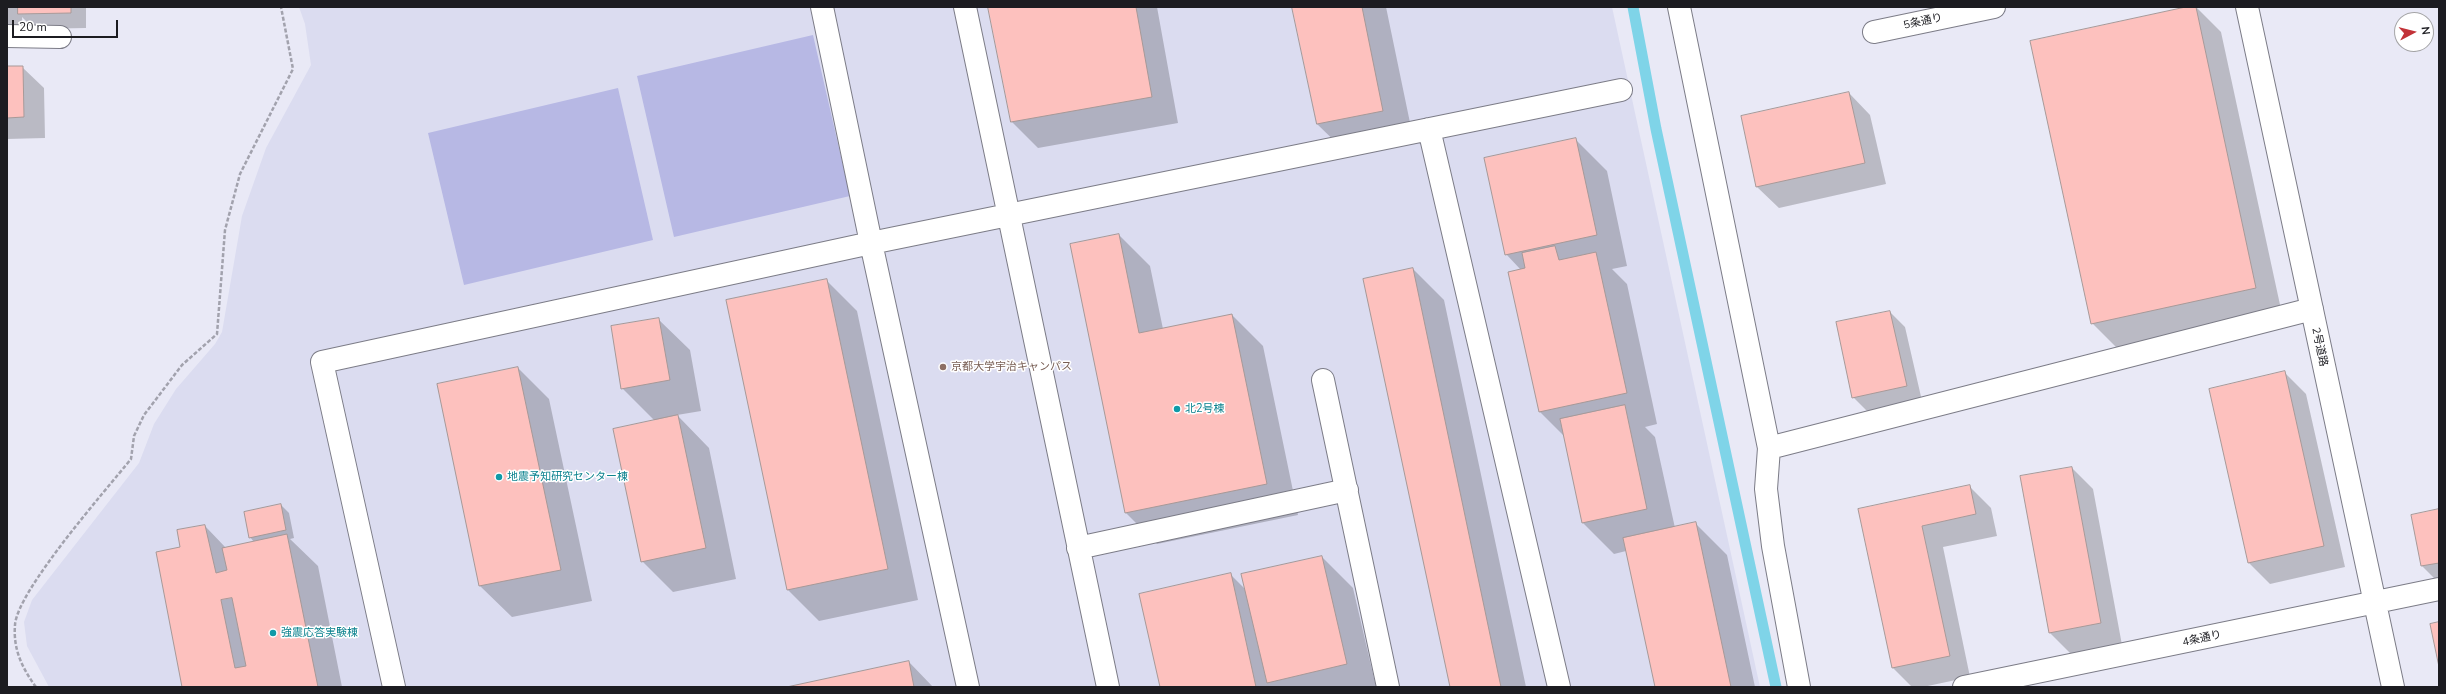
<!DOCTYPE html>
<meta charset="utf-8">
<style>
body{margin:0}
#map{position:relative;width:2446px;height:694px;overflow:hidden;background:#e9e9f6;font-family:"Nunito Sans",sans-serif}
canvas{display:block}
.frame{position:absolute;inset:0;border:8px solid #1c1c21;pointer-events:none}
.north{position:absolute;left:2394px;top:12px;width:40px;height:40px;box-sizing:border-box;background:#fff;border:1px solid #a4a4a6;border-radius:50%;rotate:83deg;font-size:11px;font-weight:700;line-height:16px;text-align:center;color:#1c1c21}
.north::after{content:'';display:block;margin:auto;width:14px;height:18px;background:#c23238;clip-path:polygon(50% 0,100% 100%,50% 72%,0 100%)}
.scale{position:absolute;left:12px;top:20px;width:106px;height:18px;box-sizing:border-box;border:2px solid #1c1c21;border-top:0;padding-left:5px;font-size:12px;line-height:14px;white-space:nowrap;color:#1c1c21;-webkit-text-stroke:3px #fff;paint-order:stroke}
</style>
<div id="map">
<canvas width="2446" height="694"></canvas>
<div class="frame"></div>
<div class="north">N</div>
<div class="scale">20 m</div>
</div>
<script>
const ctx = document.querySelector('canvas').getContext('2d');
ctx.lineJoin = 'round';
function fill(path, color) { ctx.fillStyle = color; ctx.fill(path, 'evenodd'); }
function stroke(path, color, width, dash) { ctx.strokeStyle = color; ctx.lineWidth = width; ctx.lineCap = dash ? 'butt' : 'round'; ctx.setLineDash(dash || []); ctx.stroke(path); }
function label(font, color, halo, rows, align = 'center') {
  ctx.font = font + ' "Nunito Sans","Noto Sans JP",sans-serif'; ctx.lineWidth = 3; ctx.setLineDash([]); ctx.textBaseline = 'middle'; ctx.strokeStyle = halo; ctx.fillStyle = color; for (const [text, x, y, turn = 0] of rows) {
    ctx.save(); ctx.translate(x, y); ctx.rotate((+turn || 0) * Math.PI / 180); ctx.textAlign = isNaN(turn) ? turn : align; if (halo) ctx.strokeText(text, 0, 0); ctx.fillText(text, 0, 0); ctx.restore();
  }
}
fill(new Path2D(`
 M299,7h1313l148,680h-1711l-22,-41 -3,-24 8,-22 107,-137 15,-39 22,-35 39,-45 7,-12 20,-116 24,-68 45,-83 -6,-41z`), '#dbdcf0');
fill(new Path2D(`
 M813,35l37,161 -176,41 -37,-161z
 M618,88l35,152 -189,45 -36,-152z`), '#b7b8e4');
fill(new Path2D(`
 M7,7h79v21l-52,1 -12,-12 1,12h-16z
 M989,7h168l21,116 -140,25 -26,-26z
 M1293,7h93l28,135 -65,13 -32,-31z
 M2191,7h5l25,25 61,282 -164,35 -26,-26z
 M7,67h15l22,21 1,50 -38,1z
 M1849,93l21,22 16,69 -107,24 -22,-21 -15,-70z
 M1576,140l31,31 20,95 -15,3 15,15 30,140 -12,3 10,10 20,91 21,-4 31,31 28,132h-99l-30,-136 -12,3 -31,-31 -19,-87 -24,-24 -19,-142 -15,-16z
 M1119,235l31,31 13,63 69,-14 31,31 35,169 -141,29 -31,-31 -55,-268z
 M1413,269l31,31 82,387h-75z
 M826,280l31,31 61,289 -99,21 -31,-31 -61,-290z
 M1890,312l15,15 17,74 -53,12 -16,-16z
 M658,319l32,31 11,61 -24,4 32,33 27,131 -63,13 -31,-31 13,-140 -33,-33z
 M518,368l31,31 43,202 -80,16 -32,-31 -42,-201z
 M2285,373l21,21 39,173 -75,17 -21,-21z
 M2072,468l21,21 29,156 -51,9 -21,-21z
 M1970,487l21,21 6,28 -54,11 27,130 -47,10h-11l-20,-20 -32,-157z
 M281,505l8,8 5,25 -4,1 28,27 24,121h-159l-1,-139 23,-22 21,22 28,-6 -4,-5z
 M2439,510v73l-17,-17 -10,-50z
 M1322,557l31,31 23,99h-215l69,-113 16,16z
 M909,662l24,25h-141z`), '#0003');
stroke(new Path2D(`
 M1633,7l23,122 120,558`), '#7fd4e8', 11);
const building = new Path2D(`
 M18,7h53v6l-53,1z
 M988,7h148l16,90 -141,25z
 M1292,7h70l21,104 -66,13z
 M2186,7h10l60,281 -165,36 -61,-283z
 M7,66h16l1,51 -17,1z
 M1849,92l16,71 -109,24 -15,-71z
 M1576,138l21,97 -92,20 -21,-97z
 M1119,234l20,99 93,-19 35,170 -142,29 -55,-269z
 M1555,246l4,14 37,-8 31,141 -88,19 -31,-140 17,-4 -3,-15z
 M1413,268l88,419h-51l-87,-408z
 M827,279l61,290 -101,21 -61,-290z
 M1890,311l17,75 -55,12 -16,-76z
 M659,318l11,62 -49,9 -10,-63z
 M518,367l43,203 -82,16 -42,-202z
 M2285,371l39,175 -76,17 -39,-174z
 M1625,405l22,104 -65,14 -22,-104z
 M678,415l28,133 -65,14 -28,-133z
 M2072,467l29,156 -52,10 -29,-157z
 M1970,485l6,29 -54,12 28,130 -58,12 -34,-159z
 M281,504l5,26 -37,8 -5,-26z
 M2439,509v54l-18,3 -10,-51z
 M1696,522l35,165h-76l-32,-149z
 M205,525l11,48 11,-3 -5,-22 65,-14 31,153h-136l-26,-135 24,-5 -3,-17zM232,598l14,68 -11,2 -14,-68z
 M1322,556l25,108 -80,19 -26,-109z
 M1231,573l25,114h-96l-21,-93z
 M2439,622v45l-9,-43z
 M909,661l5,26h-127z`);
fill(building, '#fdc1be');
stroke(building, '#a79998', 1);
const minor = new Path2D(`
 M822,7l49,236 97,444
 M965,7l143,680
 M1679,7l90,441
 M2247,7l146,680
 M1874,32l120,-25
 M7,36l53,1
 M1429,129l130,558
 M1323,380l65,307
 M1078,548l269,-58
 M394,687l-72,-325 549,-119 750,-153
 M1799,687l-26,-141 -7,-57 3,-41 543,-139
 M1964,687l475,-98`);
stroke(minor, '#7c7c87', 24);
stroke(new Path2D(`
 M36,687c-14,-19 -23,-38 -21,-62 2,-34 91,-135 116,-166l3,-23 10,-21 38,-50 35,-31 8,-104 15,-56 53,-105 -12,-62`), '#a2a2ad', 2.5, [4, 2]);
stroke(minor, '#fff', 22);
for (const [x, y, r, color] of [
 [943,367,4,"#8d6e63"],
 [1177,409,4,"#0f9aa8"],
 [499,477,4,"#0f9aa8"],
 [273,633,4,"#0f9aa8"]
]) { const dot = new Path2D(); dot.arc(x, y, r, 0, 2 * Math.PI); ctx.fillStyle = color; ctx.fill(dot); stroke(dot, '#fff', 1.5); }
label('11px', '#1c1c21', '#fff', [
 ["5条通り",1923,22,-12],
 ["2号道路",2319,347,78],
 ["4条通り",2202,639,-12]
]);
label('11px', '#785e54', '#fff', [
 ["京都大学宇治キャンパス",951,367]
], 'left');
label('11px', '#0d838f', '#fff', [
 ["北2号棟",1185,409],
 ["地震予知研究センター棟",507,477],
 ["強震応答実験棟",281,633]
], 'left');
</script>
